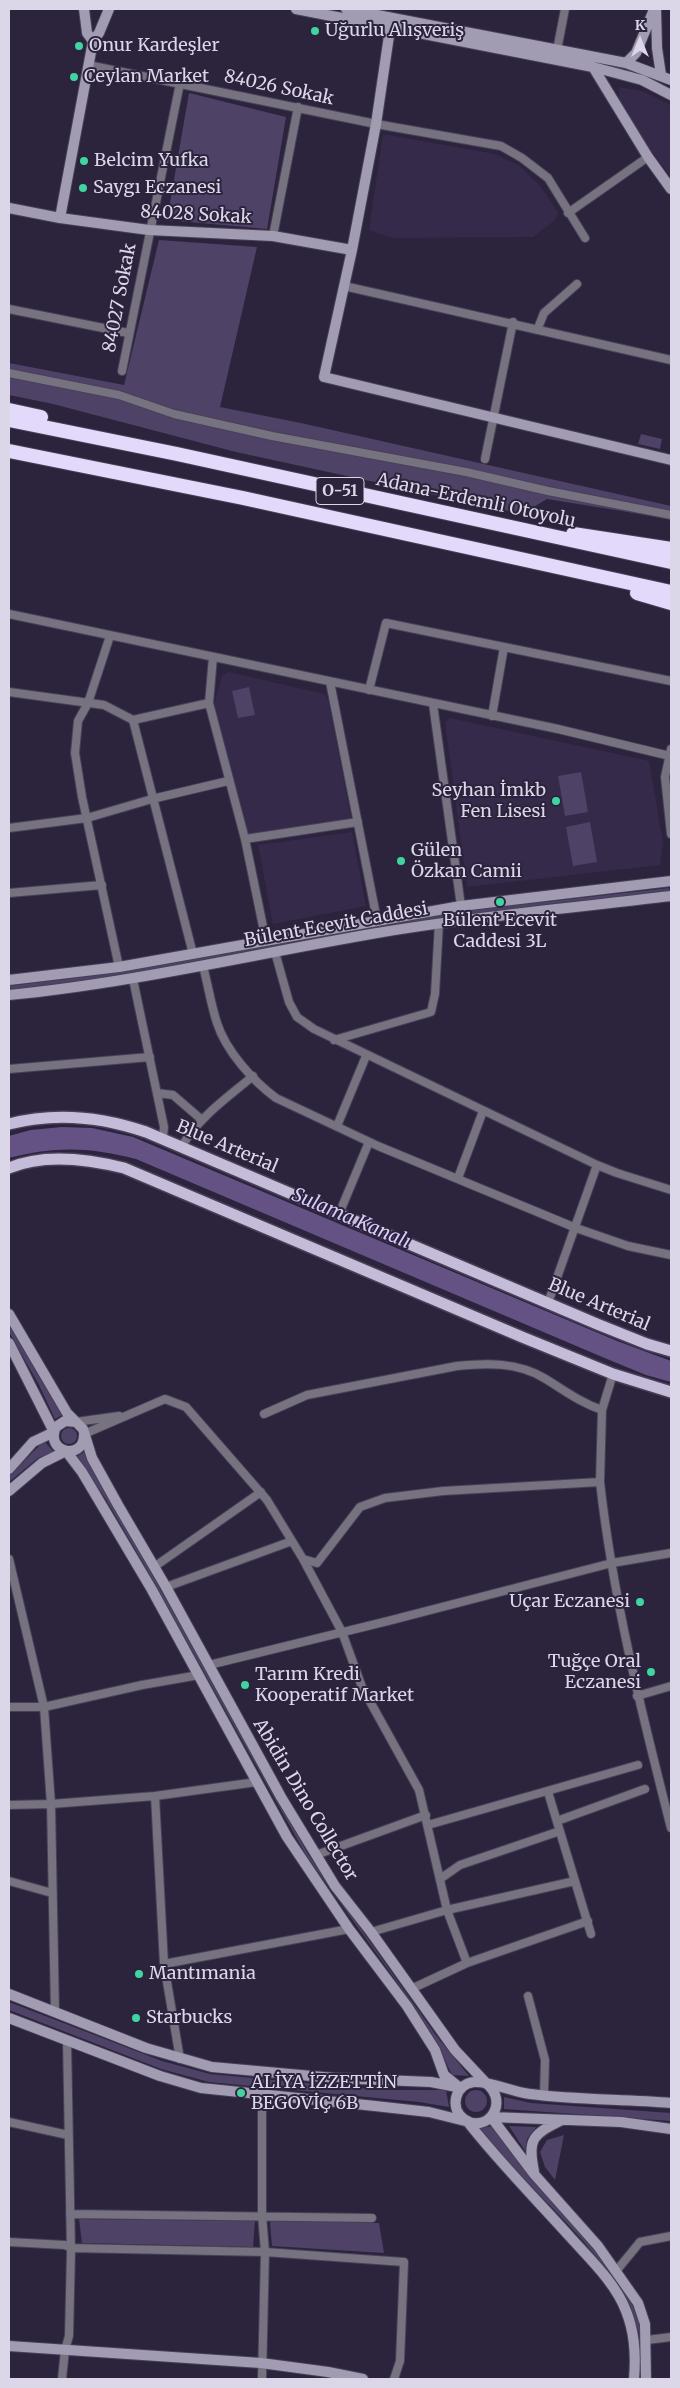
<!DOCTYPE html>
<meta charset="utf-8">
<style>
body{margin:0}
#map{position:relative;width:680px;height:2388px;overflow:hidden;background:#2c233d;font-family:Merriweather,serif}
canvas{display:block}
.frame{position:absolute;inset:0;border:10px solid #dcd7e8;pointer-events:none}
.north{position:absolute;left:615px;top:15px;width:50px;height:50px;-webkit-text-stroke:4px #2c233d;paint-order:stroke;rotate:0deg;font-size:14px;font-weight:700;line-height:20px;text-align:center;color:#dcd7e8}
.north::after{content:'';display:block;margin:auto;width:18px;height:22px;background:#dcd7e8;clip-path:polygon(50% 0,100% 100%,50% 72%,0 100%)}
</style>
<div id="map">
<canvas width="680" height="2388"></canvas>
<div class="frame"></div>
<div class="north">K</div>
</div>
<script>
const ctx = document.querySelector('canvas').getContext('2d');
ctx.lineJoin = 'round';
function fill(path, color) { ctx.fillStyle = color; ctx.fill(path, 'evenodd'); }
function stroke(path, color, width, dash) { ctx.strokeStyle = color; ctx.lineWidth = width; ctx.lineCap = dash ? 'butt' : 'round'; ctx.setLineDash(dash || []); ctx.stroke(path); }
function label(font, color, halo, rows, align = 'center') {
  ctx.font = font + ' Merriweather,serif'; ctx.lineWidth = 4; ctx.setLineDash([]); ctx.textBaseline = 'middle'; ctx.strokeStyle = halo; ctx.fillStyle = color; for (const [text, x, y, turn = 0] of rows) {
    ctx.save(); ctx.translate(x, y); ctx.rotate((+turn || 0) * Math.PI / 180); ctx.textAlign = isNaN(turn) ? turn : align; if (halo) ctx.strokeText(text, 0, 0); ctx.fillText(text, 0, 0); ctx.restore();
  }
}
fill(new Path2D(`
 M619,87l23,4 29,14v72l-46,-61 -6,-16z
 M383,134l112,20 24,11 23,23 16,25 -4,8 -21,16 -141,1 -23,-8z
 M229,672l95,22 4,5 23,119 -2,4 -94,16 -7,-5 -34,-128 8,-30z
 M450,718l199,43 14,81 -3,23 -193,22 -22,-165z
 M352,832l14,74 -93,18 -15,-79z`), '#352a4a');
fill(new Path2D(`
 M189,93l97,24 -19,112 -100,-9z
 M159,240l98,7 -37,160 81,16 370,83v13l-124,-20 -25,15 -286,-62 -183,-48 -44,-9v-32l115,22z
 M641,434l21,5 -2,10 -22,-5z
 M249,687l6,28 -17,3 -6,-27z
 M581,772l7,40 -23,4 -7,-40z
 M590,822l7,40 -24,4 -7,-39z
 M669,888l1,3 -225,26 -324,59 -112,14v-4l112,-14 324,-59z
 M9,1324l53,91 -7,4 -16,-34 -30,-53z
 M61 1436a8 8 0 1 1 16 0a8 8 0 1 1-16 0Z
 M44,1441l10,11 -16,6 -29,24 1,-7z
 M84,1452l224,402 127,180 34,42 -17,-1 -19,-39 -21,-33 -106,-148 -163,-292 -38,-65 -29,-41z
 M9,2002l153,59 48,13 170,16h66l3,17 -30,-5 -210,-20 -48,-13 -152,-59z
 M465 2101a11 11 0 1 1 22 0a11 11 0 1 1-22 0Z
 M504,2097l27,6 140,10v8l-167,-12z
 M495,2126c29,51 72,89 107,134 13,16 26,32 33,51 9,22 7,46 7,68h-2c1,-15 2,-34 -2,-49 -22,-75 -112,-140 -159,-202z
 M509,2126l27,1 -9,12 -2,12z
 M564,2135l-9,45 -10,-13 -5,-15 7,-12z
 M79,2219l176,2 -2,26 -171,-4z
 M272,2220l107,3 5,30 -112,-7 -2,-23z`), '#4e4266');
fill(new Path2D(`
 M62,1127l30,1 41,9 484,204 54,20v21l-25,-7 -39,-16 -471,-200c-47,-12 -80,-13 -127,-1v-22l22,-6z`), '#645285');
const street = new Path2D(`
 M557,50l8,-41
 M88,65l288,59 125,22 21,12 26,20 37,60
 M568,213l80,-56
 M273,236l25,-129
 M344,286l327,74
 M9,309l119,24
 M538,328l6,-15 33,-29
 M122,371l58,-288
 M9,373l110,22 55,19 98,22 194,36 82,19 123,24
 M485,459l28,-137
 M9,614l549,115 112,27
 M110,636l-22,67 -10,18 -3,32 7,44 37,170
 M213,657l-4,46 36,136 21,102
 M330,682l47,238
 M369,690l17,-67 285,58
 M9,692l95,13 29,15 76,-17
 M433,704l28,202
 M492,716l12,-69
 M133,720l60,234
 M671,749l-6,28 6,57
 M9,828l78,-10 65,-19 76,-18
 M245,839l113,-17
 M9,893l93,-8
 M275,952l14,50 8,15 17,12 283,136 20,8 54,17
 M203,966c5,19 8,39 14,57 9,28 36,58 59,75l102,48 198,82 52,18 43,9
 M133,979l31,148 -1,11
 M334,1040l97,-28 4,-18 4,-71
 M9,1069l141,-12
 M157,1093l16,2 29,25
 M337,1126l29,-70
 M182,1146c17,-29 45,-48 71,-70
 M458,1178l25,-67
 M339,1214l30,-72
 M548,1303l49,-138
 M264,1414l43,-19 150,-29c30,-3 60,-4 87,12 20,12 35,24 58,32
 M76,1422l43,-6
 M84,1434l81,-35 21,8 81,93 36,59 14,4 43,-56 25,-9 58,-7 157,-9 2,-72 11,-36
 M600,1482c13,117 42,232 71,346
 M9,1559l35,148h-35
 M303,1559l39,73 20,55 57,103 28,120 -76,22
 M154,1567l107,-75
 M166,1587l126,-46
 M209,1665l179,-44 224,-58 59,-10
 M199,1675l-57,10 -98,22 7,97 104,-8 102,-14
 M637,1696l34,-10
 M548,1792l43,142
 M155,1796l9,168 16,95
 M9,1805l42,-1 4,208
 M557,1821l88,-32
 M428,1825l210,-60
 M316,1855l110,-40
 M440,1879l20,-14 100,-34
 M9,1881l43,12
 M467,1963l-20,-53 128,-29
 M164,1964l185,-35
 M411,1989l56,-26 121,-42
 M528,1996l17,64 -1,35
 M9,2122l59,13
 M70,2214l302,4
 M9,2242l56,3 6,3 194,4 139,10 -4,99 -6,18
 M617,2270l23,-28 31,-6
 M647,2340l24,-3
 M62,2379l3,-29 4,-14 2,-85 -4,-210
 M262,2379l3,-127 -3,-37v-120`);
const secondary = new Path2D(`
 M84,9l3,24 6,8
 M296,9l297,58 49,13 29,15
 M346,9l280,54 45,17
 M656,9l1,39 4,27
 M390,29l-14,95 -24,126 -28,127 347,83
 M626,63l10,-10 17,-41
 M593,67l55,90 23,32
 M9,208l51,10 89,12 124,6 79,14
 M60,218l33,-177 6,-8 10,-24
 M9,980l110,-13 342,-61 210,-25
 M9,995c122,-12 241,-40 362,-61 99,-17 200,-26 300,-38
 M9,1314l58,99 16,16 9,29 26,47 48,82 115,210 54,89 36,46 84,118 31,33c25,20 0,52 -22,36 -15,-11 -9,-35 10,-37 16,-1 38,10 56,12 46,6 94,5 141,9
 M9,1343l45,89
 M76,1422l-11,-1 -9,6c-12,26 28,34 28,8
 M66,1451l16,21 70,118 135,247 62,92 58,77 28,44 9,25 16,13
 M9,1469l24,-27 21,-10
 M9,1491l33,-28 24,-12
 M9,1994l137,54 66,19 122,11 97,4 26,5
 M9,2018l151,58 41,12 174,18 54,6 36,9
 M491,2117l43,57 64,72 40,57 7,21 1,55
 M491,2117l130,5 50,7
 M467,2121c32,41 69,78 104,117 20,22 45,46 55,73 9,22 10,45 8,68
 M534,2171c-7,-32 -1,-37 28,-51
 M9,2346l252,17 67,9 35,7`);
const primary = new Path2D(`
 M9,1124c46,-12 93,-7 137,8l451,192 50,20 24,7
 M9,1168c35,-15 79,-9 115,0l398,169 91,37 58,18`);
const highway = new Path2D(`
 M9,410l32,7
 M9,420l168,34 494,108
 M9,451l234,47 428,94
 M573,534l98,15
 M637,593l34,10`);
stroke(street, '#484058', 10);
stroke(secondary, '#484058', 12);
stroke(primary, '#484058', 14);
stroke(highway, '#484058', 16);
stroke(street, '#767280', 8);
stroke(secondary, '#a29cb2', 10);
stroke(primary, '#c4bcd8', 11);
stroke(highway, '#e3d9fb', 14);
for (const [x, y, r, color] of [
 [315,31,5,"#40d4a1"],
 [79,46,5,"#40d4a1"],
 [74,77,5,"#40d4a1"],
 [84,161,5,"#40d4a1"],
 [83,188,5,"#40d4a1"],
 [556,801,5,"#40d4a1"],
 [401,861,5,"#40d4a1"],
 [500,902,5,"#40d4a1"],
 [640,1602,5,"#40d4a1"],
 [651,1672,5,"#40d4a1"],
 [245,1685,5,"#40d4a1"],
 [139,1974,5,"#40d4a1"],
 [136,2018,5,"#40d4a1"],
 [241,2093,5,"#40d4a1"]
]) { const dot = new Path2D(); dot.arc(x, y, r, 0, 2 * Math.PI); ctx.fillStyle = color; ctx.fill(dot); stroke(dot, '#2c233d', 2); }
for (const [x, y, w] of [
 [340,491,48]
]) { const box = new Path2D(); box.roundRect(x - w / 2, y - 13.5, w, 27, 4); ctx.fillStyle = '#2c233d'; ctx.fill(box); stroke(box, '#dcd7e8', 1); }
label('bold 16px', '#dcd7e8', null, [
 ["O-51",340,491]
]);
label('18px', '#dcd7e8', '#2c233d', [
 ["Uğurlu Alışveriş",325,31],
 ["Onur Kardeşler",89,46],
 ["Ceylan Market",84,77],
 ["Belcim Yufka",94,161],
 ["Saygı Eczanesi",93,188],
 ["Seyhan İmkb",546,791,"right"],
 ["Fen Lisesi",546,812,"right"],
 ["Gülen",411,851],
 ["Özkan Camii",411,872],
 ["Bülent Ecevit",500,921,"center"],
 ["Caddesi 3L",500,942,"center"],
 ["Uçar Eczanesi",630,1602,"right"],
 ["Tuğçe Oral",641,1662,"right"],
 ["Eczanesi",641,1683,"right"],
 ["Tarım Kredi",255,1675],
 ["Kooperatif Market",255,1696],
 ["Mantımania",149,1974],
 ["Starbucks",146,2018],
 ["ALİYA İZZETTİN",251,2083],
 ["BEGOVİÇ 6B",251,2104]
], 'left');
label('18px', '#dcd7e8', '#2c233d', [
 ["84026 Sokak",279,88,12],
 ["84028 Sokak",196,215,3],
 ["84027 Sokak",120,298,-79],
 ["Adana-Erdemli Otoyolu",476,501,12],
 ["Bülent Ecevit Caddesi",336,925,-10],
 ["Blue Arterial",227,1147,23],
 ["Blue Arterial",599,1305,23],
 ["Abidin Dino Collector",305,1800,59]
]);
label('italic 19px', '#dacbfc', '#2c233d', [
 ["Sulama Kanalı",351,1219,23]
]);
</script>
